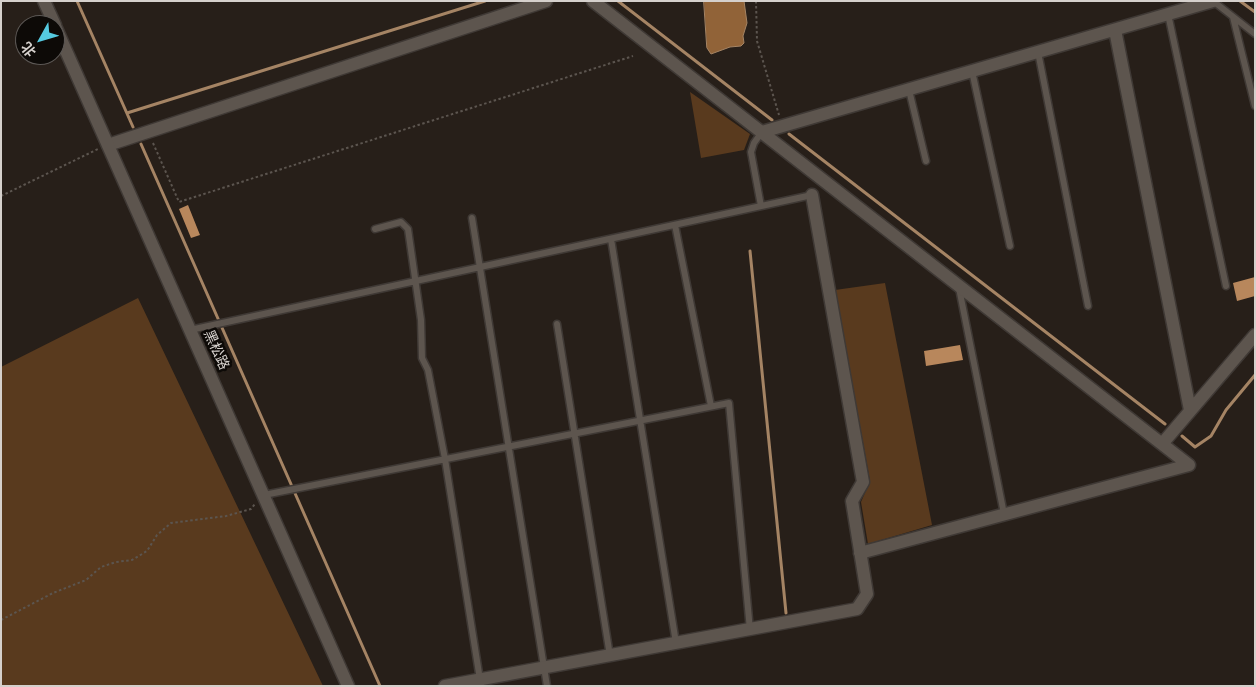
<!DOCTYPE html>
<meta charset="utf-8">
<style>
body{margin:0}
#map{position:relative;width:1256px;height:687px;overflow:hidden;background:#271f19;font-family:Rubik,"Noto Sans SC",sans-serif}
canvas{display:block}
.frame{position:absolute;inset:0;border:2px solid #d5d0cc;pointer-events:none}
.north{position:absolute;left:15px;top:15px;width:50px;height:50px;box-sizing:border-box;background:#0d0a07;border:1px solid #5d5956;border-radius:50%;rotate:231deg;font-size:14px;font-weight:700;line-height:20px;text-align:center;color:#d5d0cc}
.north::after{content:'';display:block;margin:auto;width:18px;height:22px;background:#55cae0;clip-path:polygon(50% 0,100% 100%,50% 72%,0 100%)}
</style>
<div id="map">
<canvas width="1256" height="687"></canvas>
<div class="frame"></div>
<div class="north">北</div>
</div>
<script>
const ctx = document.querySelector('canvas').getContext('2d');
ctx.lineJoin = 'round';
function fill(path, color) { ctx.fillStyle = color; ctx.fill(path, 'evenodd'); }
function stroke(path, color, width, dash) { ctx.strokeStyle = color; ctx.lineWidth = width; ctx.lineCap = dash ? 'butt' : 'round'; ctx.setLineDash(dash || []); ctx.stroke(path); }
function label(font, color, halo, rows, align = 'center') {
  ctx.font = font + ' Rubik,"Noto Sans SC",sans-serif'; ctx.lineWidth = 5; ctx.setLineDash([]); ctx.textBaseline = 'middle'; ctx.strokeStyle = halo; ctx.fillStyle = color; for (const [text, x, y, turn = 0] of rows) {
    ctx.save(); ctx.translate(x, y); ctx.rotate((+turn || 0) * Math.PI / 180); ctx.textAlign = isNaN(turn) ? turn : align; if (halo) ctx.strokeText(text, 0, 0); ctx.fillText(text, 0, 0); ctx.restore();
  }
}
fill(new Path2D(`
 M690,92l60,42 -6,16 -43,8z
 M885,283l47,242 -64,19 -7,-42 9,-21 -35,-191z
 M138,298l185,388h-322v-319z`), '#593a1e');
const water = new Path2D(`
 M704,1h40l3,22 -4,13 1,7 -3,3 -11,1 -19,7 -4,-6z`);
fill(water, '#916338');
stroke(water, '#a58464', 1);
stroke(new Path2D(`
 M77,1l56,126
 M618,1l154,119
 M1240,1l15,11
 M127,113l358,-112
 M789,134l376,290
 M141,144l239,542
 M750,251l36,362
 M1182,436l13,11 16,-11 15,-26 29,-35`), '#a58464', 3);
fill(new Path2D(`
 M188,205l12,30 -9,3 -12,-29z
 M1255,277v19l-18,5 -4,-18z
 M960,345l3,15 -37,6 -2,-15z`), '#b8875c');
const service = new Path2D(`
 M1213,1l42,33
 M1168,14l58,272
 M1233,17l22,89
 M1038,52l50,254
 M972,71l38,175
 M909,90l17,71
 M761,206l-10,-54 3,-9 8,-11
 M472,218l75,468
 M675,225l36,181
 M375,229l26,-7 7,7 13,91 1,38 6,12 17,89 36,227
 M611,239l65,404
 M959,288l45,226
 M557,324l53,332
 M190,330l622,-135
 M264,495l465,-92 21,227`);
const minor = new Path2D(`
 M593,1l596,464
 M1115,30l75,380
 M762,132l451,-131
 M108,145l438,-144
 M1162,444l93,-109
 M860,553l329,-88
 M445,686l412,-77 10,-15 -15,-93 11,-19 -51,-287`);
const tertiary = new Path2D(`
 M44,1l11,24
 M55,26l293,660`);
stroke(service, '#3f3935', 9);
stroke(minor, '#3f3935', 15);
stroke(tertiary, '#3f3935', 15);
stroke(new Path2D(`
 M756,1l1,40 22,74
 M153,143l26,59 454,-146
 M1,196l97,-47
 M1,620l52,-27 33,-13 15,-13 15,-5 16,-2 15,-9 10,-16 14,-12 55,-7 25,-7 4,-5`), '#5c554f', 2, [2.5, 2.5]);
stroke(service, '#5d554e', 6);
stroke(minor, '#5d554e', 12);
stroke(tertiary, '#5d554e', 12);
label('14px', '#d5d0cc', '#0d0a07', [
 ["黑松路",216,350,66]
]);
</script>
